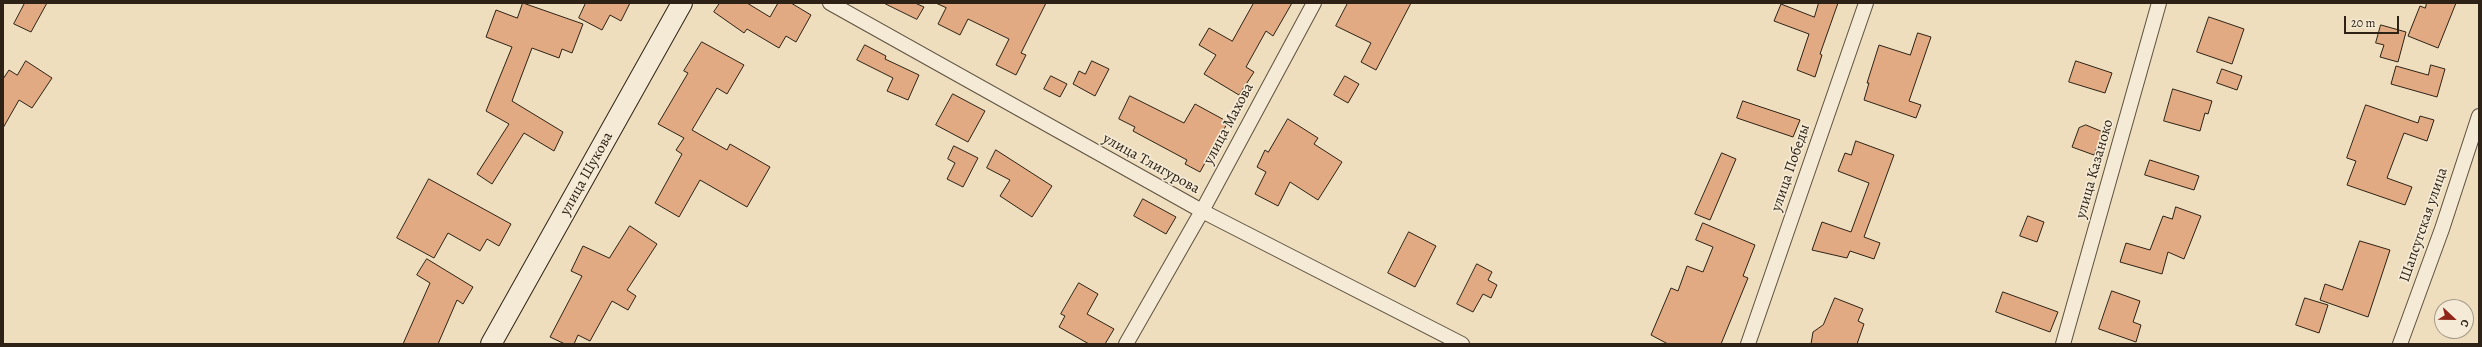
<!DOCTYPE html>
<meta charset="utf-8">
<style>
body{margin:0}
#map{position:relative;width:2482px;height:347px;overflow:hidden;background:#eedebe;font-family:Alegreya,serif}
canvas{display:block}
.frame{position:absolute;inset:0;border:4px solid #2d2215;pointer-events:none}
.north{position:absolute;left:2434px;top:299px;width:40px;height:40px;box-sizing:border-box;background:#f4ead5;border:1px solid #a49a88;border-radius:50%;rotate:112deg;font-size:11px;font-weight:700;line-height:16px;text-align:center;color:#2d2215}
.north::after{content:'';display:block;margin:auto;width:14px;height:18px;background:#8f2418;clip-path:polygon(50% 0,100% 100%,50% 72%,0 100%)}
.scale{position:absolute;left:2344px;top:16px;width:55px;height:18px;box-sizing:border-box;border:2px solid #2d2215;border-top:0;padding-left:5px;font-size:12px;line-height:14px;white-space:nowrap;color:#2d2215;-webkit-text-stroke:3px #f4ead5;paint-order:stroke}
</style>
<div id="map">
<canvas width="2482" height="347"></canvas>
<div class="frame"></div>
<div class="north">С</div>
<div class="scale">20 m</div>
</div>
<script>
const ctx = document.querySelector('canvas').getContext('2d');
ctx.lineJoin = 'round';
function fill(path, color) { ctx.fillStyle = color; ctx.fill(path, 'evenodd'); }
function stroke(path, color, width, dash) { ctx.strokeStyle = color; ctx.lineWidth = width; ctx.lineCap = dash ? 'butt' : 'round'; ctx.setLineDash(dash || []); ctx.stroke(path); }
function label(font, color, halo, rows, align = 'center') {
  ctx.font = font + ' Alegreya,serif'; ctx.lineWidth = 3.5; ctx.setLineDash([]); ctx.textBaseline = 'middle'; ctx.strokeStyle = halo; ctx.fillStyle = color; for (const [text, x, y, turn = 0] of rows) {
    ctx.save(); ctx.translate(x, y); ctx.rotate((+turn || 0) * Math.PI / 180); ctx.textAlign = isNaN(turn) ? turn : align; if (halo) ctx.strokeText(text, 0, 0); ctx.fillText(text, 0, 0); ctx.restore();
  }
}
const building = new Path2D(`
 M25,3h22l-16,29 -17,-8z
 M523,3l60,21 -11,29 -10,-4 -3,9 -27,-10 -20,53 51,31 -9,19 -30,-18 -32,51 -15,-10 32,-50 -23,-13 26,-64 -26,-10 10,-27 21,8z
 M586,3h44l-9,18 -11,-6 -8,15 -23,-12z
 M720,3h27l23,14 8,-14h13l20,12 -15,27 -10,-6 -7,12 -32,-19 -3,4 -30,-21z
 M884,3h31l9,4 -7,12z
 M936,3h110l-25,50 5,2 -10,20 -20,-10 13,-26 -41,-20 -8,16 -22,-11 8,-16z
 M1254,3h38l-19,33 -7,-5 -20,36 8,5 -15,23 -35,-21 12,-19 -17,-10 10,-17 23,13z
 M1348,3h63l-35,67 -15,-8 10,-19 -35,-17z
 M1819,3h19l-18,51 2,1 -7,22 -18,-7 12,-36 -35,-13 7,-17 33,13z
 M2427,3h29l-18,45 -30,-12 12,-30 5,2z
 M2209,17l35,12 -12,35 -35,-12z
 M2381,25l25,7 -8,30 -18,-5 4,-12 -8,-2z
 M1918,33l13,4 -22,64 12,4 -5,13 -52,-18 5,-17h-2l12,-38 31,10z
 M702,42l42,23 -17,29 -10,-6 -25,42 35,20 3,-6 40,23 -23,40 -47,-27 -21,37 -24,-14 27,-49 -6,-4 8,-12 -26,-14 30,-51 -4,-2z
 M865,45l21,11 -1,3 34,16 -11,25 -21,-9 6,-13 -36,-18z
 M26,61l26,17 -20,30 -13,-8 -16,28v-49l6,-9 8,5z
 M1092,61l17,8 -14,27 -22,-12 6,-13 6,3z
 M2076,61l36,12 -7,20 -36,-11z
 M2431,65l14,4 -8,28 -46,-13 5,-18 32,9z
 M2222,69l20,7 -5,14 -20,-7z
 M1051,76l16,8 -7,13 -16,-8z
 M1345,76l14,8 -11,19 -14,-8z
 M2173,89l39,12 -4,13 -3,-1 -5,18 -36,-10z
 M953,94l32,17 -17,31 -32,-17z
 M1130,96l54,27 11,-19 33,18 -28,50 -15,-8 2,-4 -54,-29 2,-4 -16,-8z
 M1743,101l57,19 -7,17 -56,-19z
 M2366,105l52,18 2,-7 14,4 -7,21 -23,-8 -17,45 25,9 -7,18 -58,-20 9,-24 -9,-3z
 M1288,119l30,19 -4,6 28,18 -24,38 -28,-18 -12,24 -23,-12 11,-22 -9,-5 8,-17 3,2z
 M2086,125l17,7 -9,23 -22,-8 7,-19z
 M1856,141l38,14 -30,82 16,6 -6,16 -24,-8 -3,7 -35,-8 10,-28 29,10 18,-49 -31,-12 7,-18 6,2z
 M954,146l24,12 -15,29 -16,-8 8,-16 -7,-4z
 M996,150l56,36 -20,31 -32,-21 10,-16 -23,-12z
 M1722,153l14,6 -26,61 -15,-6z
 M2150,160l49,16 -5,14 -49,-15z
 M429,179l82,45 -12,22 -12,-7 -7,12 -32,-18 -14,25 -37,-20z
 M1143,199l33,18 -10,17 -32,-18z
 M2176,207l25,9 -17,43 -16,-7 -6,22 -42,-12 6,-19 24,7 13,-34 9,3z
 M2028,216l16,6 -7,20 -17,-6z
 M1703,223l52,22 -12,31 5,2 -27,66h-53l-17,-9 20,-47 7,3 9,-25 16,6 10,-25 -17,-7z
 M630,226l27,18 -30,46 9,6 -8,14 -16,-9 -22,40 -12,-6 -4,9h-9l-15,-7 32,-61 -11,-5 12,-25 26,12z
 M1409,232l27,14 -21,41 -27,-14z
 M2360,241l30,9 -22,67 -48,-17 5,-16 17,6z
 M427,259l46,28 -10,17 -6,-4 -19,44h-35l27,-61 -13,-8z
 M1477,264l15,8 -4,8 9,5 -6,13 -8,-4 -10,18 -16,-8z
 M1079,283l19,11 -11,20 27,15 -9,15h-16l-30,-17 6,-11 -4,-2z
 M2112,291l28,10 -7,21 8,3 -5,17 -37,-13z
 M2003,292l55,20 -8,20 -54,-20z
 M1835,298l28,11 -5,12 6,3 -7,20h-46l2,-12 10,-7z
 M2305,298l23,7 -9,28 -23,-8z`);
fill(building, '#e1aa82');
stroke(building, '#2d2215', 1);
const street = new Path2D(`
 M830,3l372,208 260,133
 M1126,344l76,-133 112,-208
 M1748,344l118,-341
 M2063,344l96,-341
 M2400,344l42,-115 37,-113`);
const secondary = new Path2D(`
 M491,344l191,-341`);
stroke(street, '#5d513f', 16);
stroke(secondary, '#2d2215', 22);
stroke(street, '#f4ead5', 14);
stroke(secondary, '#f4ead5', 20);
label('15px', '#2d2215', '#f4ead5', [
 ["улица Махова",1229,124,-62],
 ["улица Тлигурова",1151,164,29],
 ["улица Победы",1791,168,-71],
 ["улица Казаноко",2095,169,-74],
 ["улица Шукова",587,174,-61],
 ["Шапсугская улица",2424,225,-71]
]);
</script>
